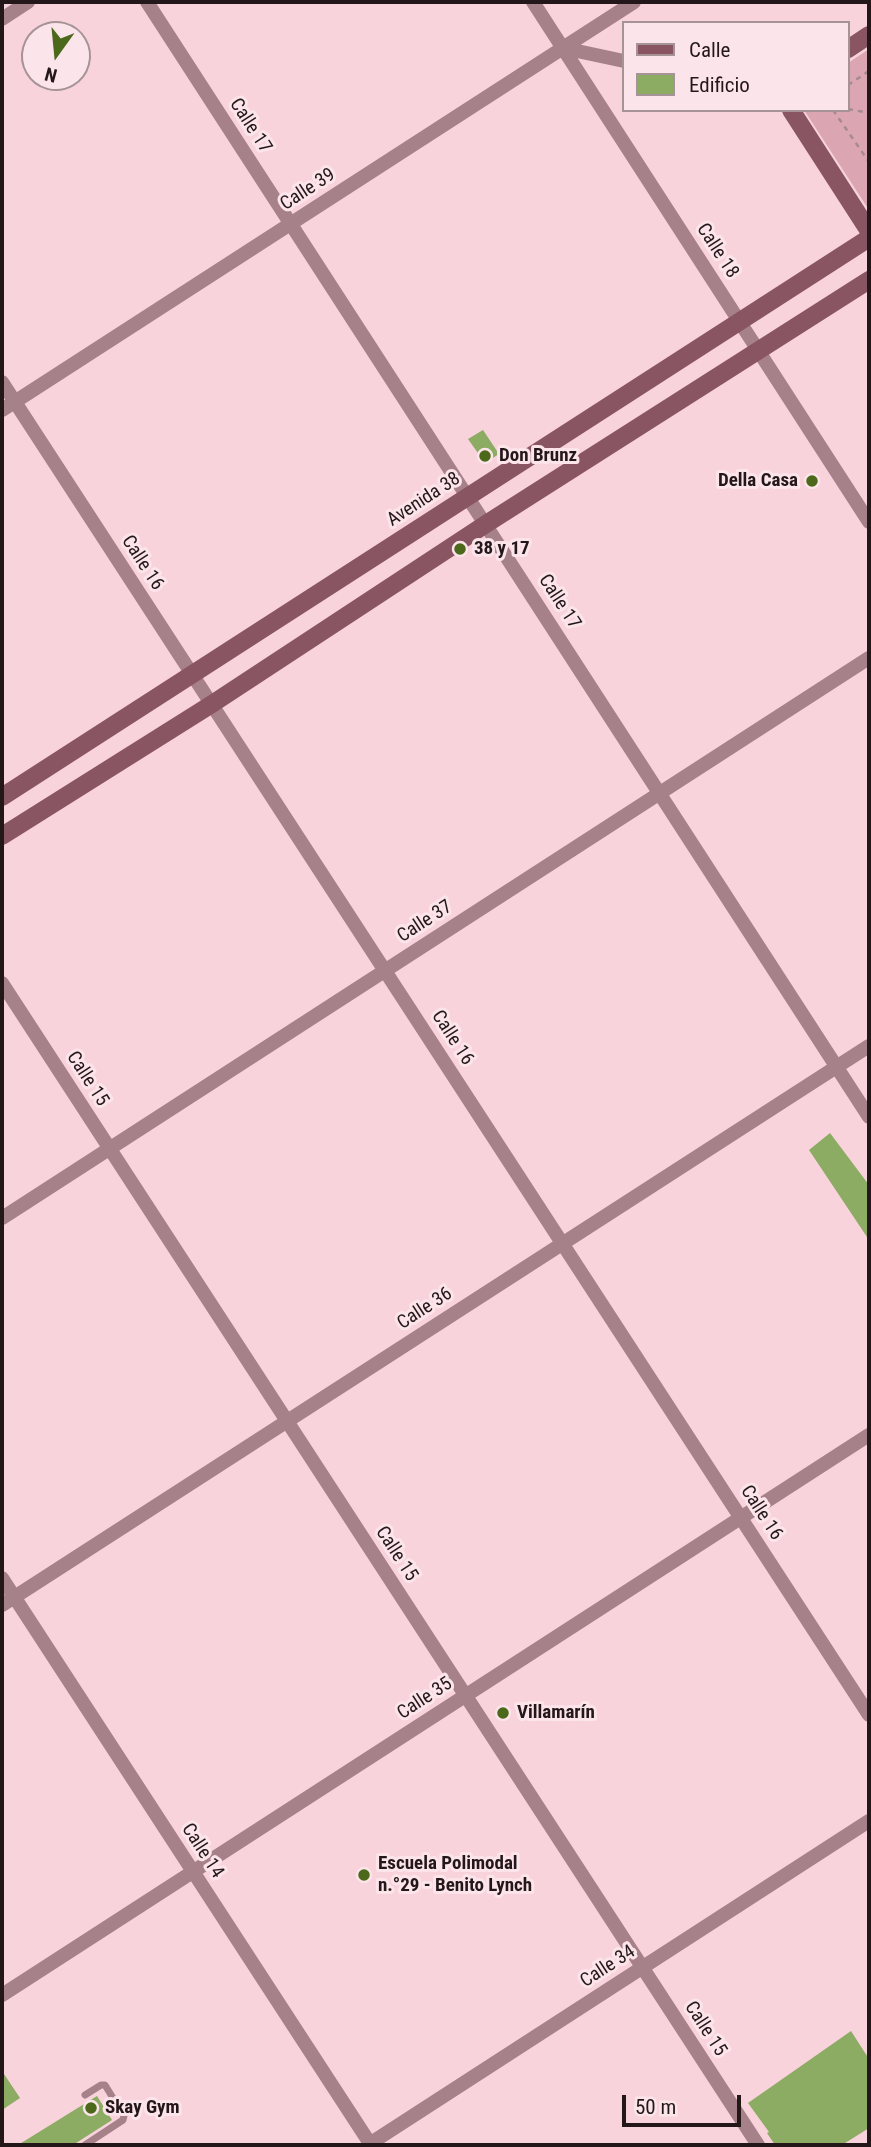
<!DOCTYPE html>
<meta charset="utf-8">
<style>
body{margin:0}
#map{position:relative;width:871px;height:2147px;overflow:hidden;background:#f8d3db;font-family:"Roboto Condensed",sans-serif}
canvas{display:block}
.frame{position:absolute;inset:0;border:4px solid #23171a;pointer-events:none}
.legend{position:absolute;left:622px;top:21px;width:228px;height:91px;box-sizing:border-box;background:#fce5ea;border:2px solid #a59397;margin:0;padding:9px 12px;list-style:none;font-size:21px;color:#23171a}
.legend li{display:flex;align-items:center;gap:14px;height:35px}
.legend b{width:35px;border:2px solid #a59397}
.north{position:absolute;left:21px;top:21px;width:70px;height:70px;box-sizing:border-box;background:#fce5ea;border:2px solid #a59397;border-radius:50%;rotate:195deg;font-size:19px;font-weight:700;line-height:28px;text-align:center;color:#23171a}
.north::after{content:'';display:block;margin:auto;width:24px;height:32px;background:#4b681b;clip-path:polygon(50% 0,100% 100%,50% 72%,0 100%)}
.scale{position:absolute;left:622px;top:2095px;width:119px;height:32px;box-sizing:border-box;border:4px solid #23171a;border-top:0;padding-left:9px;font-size:21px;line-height:24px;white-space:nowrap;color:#23171a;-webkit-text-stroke:5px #fce5ea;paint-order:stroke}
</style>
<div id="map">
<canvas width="871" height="2147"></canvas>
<div class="frame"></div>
<ul class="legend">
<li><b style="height:9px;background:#895562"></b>Calle</li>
<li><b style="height:19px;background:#8cab63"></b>Edificio</li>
</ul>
<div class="north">N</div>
<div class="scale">50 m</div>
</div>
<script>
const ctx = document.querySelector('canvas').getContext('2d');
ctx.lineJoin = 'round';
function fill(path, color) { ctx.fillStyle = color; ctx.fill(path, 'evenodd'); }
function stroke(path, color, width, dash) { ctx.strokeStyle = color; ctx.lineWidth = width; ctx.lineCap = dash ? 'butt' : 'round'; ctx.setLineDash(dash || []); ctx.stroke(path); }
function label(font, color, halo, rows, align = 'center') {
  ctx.font = font + ' "Roboto Condensed",sans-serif'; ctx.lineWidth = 6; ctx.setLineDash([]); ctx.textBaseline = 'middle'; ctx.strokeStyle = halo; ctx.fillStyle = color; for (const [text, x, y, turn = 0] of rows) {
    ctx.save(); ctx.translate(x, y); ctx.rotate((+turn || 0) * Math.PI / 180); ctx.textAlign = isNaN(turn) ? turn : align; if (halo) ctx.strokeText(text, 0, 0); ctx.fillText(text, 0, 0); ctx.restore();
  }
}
fill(new Path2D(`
 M869,49v161l-65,-100h44v-47z`), '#dba5b2');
fill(new Path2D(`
 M483,430l16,24 -14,9 -17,-24z
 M830,1133l39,52v55l-60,-90z
 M851,2031l18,28v69l-27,17h-67l-8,-12 2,-1 -21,-29z
 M2,2071l18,27 -18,12z
 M97,2096l15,24 -39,25h-55z`), '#8cab63');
stroke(new Path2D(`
 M848,85l21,-14
 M848,109l21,4
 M833,110l36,52`), '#a58a90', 2.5, [5, 5]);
stroke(new Path2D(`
 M85,2145l38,-25 1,-4 -19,-31h-4l-16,10`), '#a6818a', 7);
stroke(new Path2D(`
 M147,2l722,1115
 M533,2l336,520
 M2,19l26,-17
 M563,48l61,13
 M2,382l867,1333
 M2,410l632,-408
 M2,983l756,1162
 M2,1218l867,-560
 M2,1578l369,567
 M2,1605l867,-559
 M2,1995l867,-560
 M368,2145l501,-324`), '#a6818a', 14);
stroke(new Path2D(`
 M848,49l21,-14
 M791,110l78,121
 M2,797l867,-559
 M2,836l210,-132 274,-180 383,-244`), '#895562', 18);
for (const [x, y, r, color] of [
 [485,456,7,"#4b681b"],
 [812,481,7,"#4b681b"],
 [460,549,7,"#4b681b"],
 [503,1713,7,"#4b681b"],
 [364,1875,7,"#4b681b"],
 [91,2108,7,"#4b681b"]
]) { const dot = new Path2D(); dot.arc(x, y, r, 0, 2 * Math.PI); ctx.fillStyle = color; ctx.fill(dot); stroke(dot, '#fce5ea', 2.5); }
label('19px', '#23171a', '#fce5ea', [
 ["Calle 17",250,126,57],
 ["Calle 39",308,190,-33],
 ["Calle 18",717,251,57],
 ["Avenida 38",424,500,-33],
 ["Calle 16",142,563,57],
 ["Calle 17",559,602,57],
 ["Calle 37",425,922,-33],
 ["Calle 16",452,1038,57],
 ["Calle 15",87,1079,57],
 ["Calle 36",425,1309,-33],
 ["Calle 16",761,1513,57],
 ["Calle 15",396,1554,57],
 ["Calle 35",425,1699,-33],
 ["Calle 14",202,1851,57],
 ["Calle 34",608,1967,-33],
 ["Calle 15",705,2029,57]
]);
label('bold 19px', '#23171a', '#fce5ea', [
 ["Don Brunz",499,456],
 ["Della Casa",798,481,"right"],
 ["38 y 17",474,549],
 ["Villamarín",517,1713],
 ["Escuela Polimodal",378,1864],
 ["n.°29 - Benito Lynch",378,1886],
 ["Skay Gym",105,2108]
], 'left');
</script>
